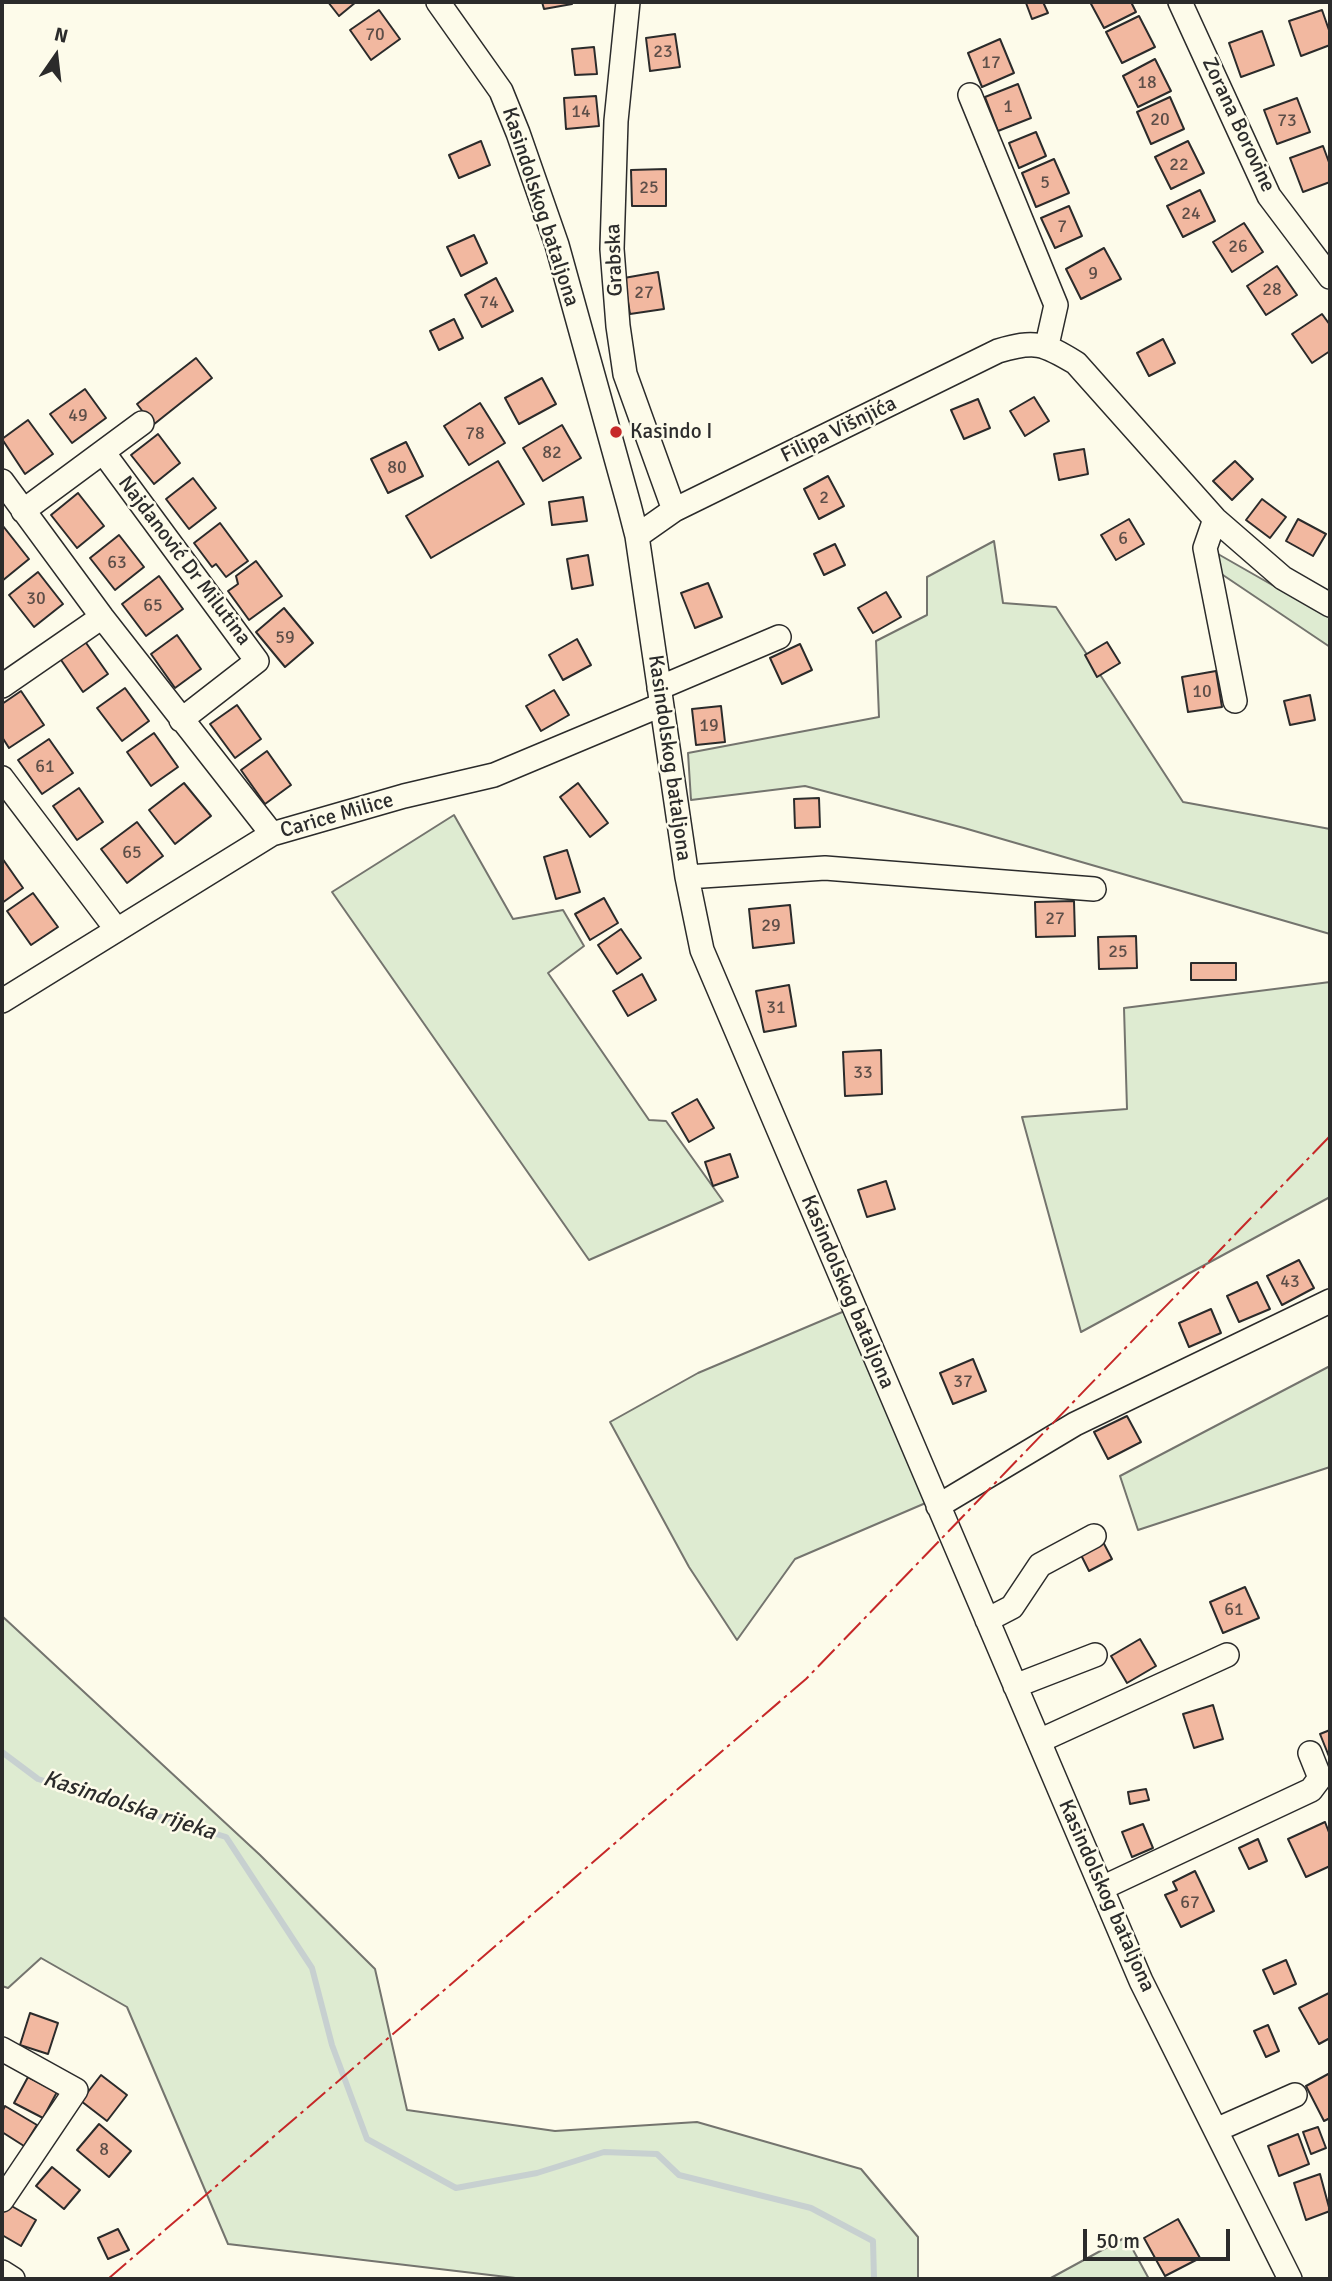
<!DOCTYPE html>
<meta charset="utf-8">
<style>
body{margin:0}
#map{position:relative;width:1332px;height:2281px;overflow:hidden;background:#fdfbea;font-family:Signika,sans-serif}
canvas{display:block}
.frame{position:absolute;inset:0;border:4px solid #2b2b2b;pointer-events:none}
.north{position:absolute;left:21px;top:21px;width:70px;height:70px;-webkit-text-stroke:5px #fdfbea;paint-order:stroke;rotate:14deg;font-size:19px;font-weight:700;line-height:28px;text-align:center;color:#2b2b2b}
.north::after{content:'';display:block;margin:auto;width:24px;height:32px;background:#2b2b2b;clip-path:polygon(50% 0,100% 100%,50% 72%,0 100%)}
.scale{position:absolute;left:1083px;top:2229px;width:147px;height:32px;box-sizing:border-box;border:4px solid #2b2b2b;border-top:0;padding-left:9px;font-size:21px;line-height:24px;white-space:nowrap;color:#2b2b2b;-webkit-text-stroke:5px #fdfbea;paint-order:stroke}
</style>
<div id="map">
<canvas width="1332" height="2281"></canvas>
<div class="frame"></div>
<div class="north">N</div>
<div class="scale">50 m</div>
</div>
<script>
const ctx = document.querySelector('canvas').getContext('2d');
ctx.lineJoin = 'round';
function fill(path, color) { ctx.fillStyle = color; ctx.fill(path, 'evenodd'); }
function stroke(path, color, width, dash) { ctx.strokeStyle = color; ctx.lineWidth = width; ctx.lineCap = dash ? 'butt' : 'round'; ctx.setLineDash(dash || []); ctx.stroke(path); }
function label(font, color, halo, rows, align = 'center') {
  ctx.font = font + ' Signika,sans-serif'; ctx.lineWidth = 5; ctx.setLineDash([]); ctx.textBaseline = 'middle'; ctx.strokeStyle = halo; ctx.fillStyle = color; for (const [text, x, y, turn = 0] of rows) {
    ctx.save(); ctx.translate(x, y); ctx.rotate((+turn || 0) * Math.PI / 180); ctx.textAlign = isNaN(turn) ? turn : align; if (halo) ctx.strokeText(text, 0, 0); ctx.fillText(text, 0, 0); ctx.restore();
  }
}
const green = new Path2D(`
 M994,541l9,62 53,4 127,195 147,27v105l-366,-106 -159,-42 -114,14 -3,-47 191,-36 -3,-76 51,-26v-38z
 M1218,554l112,64v29l-119,-80z
 M454,815l59,104 50,-9 21,36 -36,27 101,147 17,1 57,80 -134,59 -257,-368z
 M1330,982v215l-249,135 -59,-215 105,-8 -3,-101z
 M847,1310l81,192 -133,57 -58,81 -48,-73 -79,-145 88,-49z
 M1330,1366v101l-192,63 -18,-54z
 M2,1616l258,239 115,114 32,141 148,21 142,-9 164,47 57,68v42h-394l-296,-35 -101,-237 -86,-49 -33,30 -6,-2z
 M1126,2237l23,42h-100z`);
fill(green, '#deebd1');
stroke(green, '#74746e', 2);
stroke(new Path2D(`
 M2,1752l36,27 188,58 86,131 20,77 35,94 89,49 81,-15 67,-21 53,2 22,21 132,33 62,33 1,38`), '#c7d0d0', 6);
const building = new Path2D(`
 M328,2h28l-17,14z
 M542,2h30v2l-28,5z
 M1030,2h13l5,11 -16,6 -6,-16z
 M1090,2h41l5,10 -32,16z
 M379,10l21,29 -29,21 -21,-30z
 M1322,10l8,23v12l-29,11 -12,-35z
 M1139,16l16,31 -33,16 -16,-31z
 M1262,31l12,34 -33,12 -12,-34z
 M675,34l5,33 -30,4 -4,-33z
 M1000,39l14,34 -32,14 -14,-34z
 M594,47l3,27 -22,1 -3,-26z
 M1155,59l16,32 -33,16 -15,-31z
 M1018,84l13,34 -33,13 -13,-34z
 M596,96l3,30 -33,3 -2,-31z
 M1170,97l14,32 -33,15 -14,-32z
 M1297,98l13,34 -33,12 -13,-34z
 M1036,132l10,24 -27,12 -10,-25z
 M481,141l9,24 -31,13 -10,-23z
 M1188,141l16,32 -33,16 -16,-32z
 M1323,146l7,19v17l-27,10 -13,-34z
 M1054,159l15,34 -33,14 -14,-34z
 M666,169v37h-34l-1,-36z
 M1200,190l15,31 -32,16 -16,-31z
 M1069,206l13,30 -27,12 -14,-30z
 M1244,223l19,29 -31,20 -19,-30z
 M474,235l13,28 -26,13 -14,-29z
 M1104,248l17,31 -40,20 -15,-30z
 M1277,266l20,29 -31,20 -19,-29z
 M658,272l6,37 -34,5 -6,-36z
 M496,278l17,33 -31,16 -17,-32z
 M1322,314l8,11v26l-18,12 -20,-29z
 M454,319l9,19 -24,12 -9,-19z
 M1163,339l12,24 -26,13 -12,-23z
 M196,358l16,20 -59,47 -16,-21z
 M542,378l14,26 -37,20 -14,-26z
 M85,389l21,29 -34,25 -22,-29z
 M1034,397l15,24 -24,15 -15,-25z
 M978,399l12,29 -26,11 -13,-29z
 M480,403l25,40 -36,22 -25,-39z
 M28,420l25,34 -28,20 -23,-35z
 M562,425l19,33 -38,23 -20,-33z
 M158,434l22,29 -26,21 -23,-29z
 M406,442l17,34 -35,17 -17,-34z
 M1084,449l4,25 -29,6 -5,-26z
 M498,461l26,43 -93,54 -25,-42z
 M1235,461l18,18 -21,21 -19,-19z
 M828,476l16,30 -25,13 -15,-30z
 M193,478l23,30 -27,21 -23,-30z
 M78,493l26,33 -27,22 -26,-33z
 M583,497l4,24 -35,4 -3,-23z
 M1262,499l24,18 -16,21 -24,-18z
 M1129,519l15,25 -28,16 -15,-25z
 M1298,519l28,15 -13,22 -27,-15z
 M220,523l28,38 -22,16 -10,-13 -4,3 -18,-24z
 M3,526l26,33 -27,22v-54z
 M119,535l25,32 -29,23 -25,-32z
 M835,544l10,21 -21,10 -10,-21z
 M588,555l5,30 -21,4 -5,-30z
 M256,561l26,35 -33,24 -21,-29 10,-7 -2,-8z
 M38,572l25,32 -29,23 -25,-32z
 M159,576l24,33 -37,27 -24,-32z
 M708,583l14,34 -27,11 -14,-35z
 M886,592l15,25 -28,16 -15,-25z
 M284,608l29,35 -28,24 -29,-35z
 M177,635l24,34 -26,19 -24,-34z
 M577,639l14,26 -28,15 -14,-25z
 M84,640l24,34 -25,18 -24,-35z
 M1107,642l13,21 -23,14 -12,-22z
 M800,644l12,26 -30,14 -12,-26z
 M1216,671l6,36 -34,5 -6,-35z
 M125,688l24,33 -27,20 -25,-33z
 M554,690l15,25 -28,16 -15,-25z
 M21,691l23,34 -35,23 -7,-11v-33z
 M1310,695l5,25 -25,5 -6,-24z
 M237,705l24,34 -26,19 -25,-34z
 M721,706l4,36 -29,3 -4,-36z
 M154,733l24,34 -27,19 -24,-34z
 M49,739l24,34 -31,21 -24,-34z
 M267,751l24,34 -26,19 -24,-34z
 M184,783l27,33 -36,28 -26,-34z
 M578,783l30,40 -18,14 -30,-40z
 M79,788l24,34 -26,18 -24,-34z
 M819,798l1,29 -25,1 -1,-29z
 M137,822l26,34 -36,27 -26,-34z
 M567,850l13,42 -24,7 -12,-42z
 M2,858l21,30 -21,15z
 M33,893l25,34 -27,18 -24,-34z
 M604,898l14,25 -28,17 -15,-26z
 M1074,901l1,35 -39,1 -1,-35z
 M790,905l4,38 -41,5 -4,-39z
 M621,929l20,29 -24,16 -19,-29z
 M1136,936l1,32 -38,1 -1,-32z
 M1191,963h45v17h-45z
 M642,974l14,26 -28,16 -15,-25z
 M789,985l7,41 -32,6 -8,-41z
 M881,1050l1,44 -37,2 -2,-44z
 M697,1099l17,29 -25,14 -17,-29z
 M730,1154l8,23 -25,9 -8,-24z
 M886,1181l9,28 -28,8 -9,-27z
 M1299,1260l15,28 -32,17 -15,-29z
 M1257,1282l13,27 -31,13 -12,-26z
 M1211,1309l10,24 -32,14 -10,-24z
 M973,1359l13,32 -33,13 -13,-31z
 M1127,1416l14,26 -33,17 -14,-27z
 M1102,1540l10,19 -23,12 -10,-20z
 M1245,1587l14,31 -36,15 -13,-31z
 M1140,1639l16,27 -29,17 -16,-27z
 M1213,1705l10,34 -29,9 -11,-34z
 M1330,1730v29l-10,-25z
 M1146,1789l3,11 -19,4 -2,-12z
 M1325,1822l5,13v31l-24,11 -18,-38z
 M1143,1824l10,24 -21,9 -10,-25z
 M1258,1839l9,22 -18,8 -10,-21z
 M1195,1871l19,40 -33,16 -16,-32 12,-5 -4,-8z
 M1286,1960l10,24 -22,10 -11,-24z
 M1329,1993l1,45 -11,6 -20,-36z
 M30,2013l28,10 -10,31 -28,-9z
 M1268,2025l11,26 -13,6 -12,-26z
 M1330,2073v45l-6,3 -18,-35z
 M101,2075l26,20 -20,26 -26,-20z
 M28,2077l29,15 -14,26 -29,-15z
 M5,2106l32,19 -13,21 -22,-14v-20z
 M99,2124l32,27 -22,26 -32,-27z
 M1318,2127l8,21 -15,6 -8,-22z
 M1298,2134l11,30 -30,12 -11,-30z
 M52,2167l28,23 -16,19 -28,-23z
 M1320,2174l10,37 -24,9 -12,-37z
 M8,2204l28,16 -15,26 -19,-11v-22z
 M1178,2219l22,39 -35,18 -21,-38z
 M118,2229l11,21 -21,9 -10,-21z`);
fill(building, '#f2b8a0');
stroke(building, '#2b2b2b', 2);
const minor = new Path2D(`
 M438,2l63,89 17,42 39,112 72,260 8,31 50,341 15,73 439,1031 149,298
 M628,2l-12,119 -4,128 6,77 7,48 49,136
 M1180,2l89,194 61,81
 M970,95l86,210 -9,40
 M103,452l154,209 -76,59
 M2,481l100,136 170,217
 M23,511l119,-88
 M1215,519l-10,29 30,153
 M637,536l37,-26 324,-159c37,-11 45,-8 78,12l139,156 68,59 47,27
 M2,686l100,-69
 M659,688l120,-51
 M2,778l115,152
 M687,877l138,-9 269,21
 M2,1001l270,-167 132,-38 90,-21 167,-70
 M938,1506l137,-82 255,-123
 M987,1620l25,-13 28,-42 54,-29
 M1015,1686l80,-31
 M1039,1741l188,-86
 M1102,1888l209,-98 9,-12 -10,-25
 M2,2049l74,41 -74,110
 M1216,2130l79,-35
 M2,2272l11,7`);
stroke(minor, '#2b2b2b', 26);
stroke(minor, '#fdfbea', 23);
stroke(new Path2D(`
 M108,2279l698,-600 524,-543`), '#c62828', 2, [24, 5, 3.5, 5]);
for (const [x, y, r, color] of [
 [616,432,7,"#c62828"]
]) { const dot = new Path2D(); dot.arc(x, y, r, 0, 2 * Math.PI); ctx.fillStyle = color; ctx.fill(dot); stroke(dot, '#fdfbea', 2.5); }
label('18px', '#5d4e48', null, [
 ["70",375,35],
 ["23",663,52],
 ["17",991,63],
 ["18",1147,83],
 ["1",1008,107],
 ["14",581,112],
 ["20",1160,120],
 ["73",1287,121],
 ["22",1179,165],
 ["5",1045,183],
 ["25",649,188],
 ["24",1191,214],
 ["7",1062,227],
 ["26",1238,247],
 ["9",1093,274],
 ["28",1272,290],
 ["27",644,293],
 ["74",489,303],
 ["49",78,416],
 ["78",475,434],
 ["82",552,453],
 ["80",397,468],
 ["2",824,498],
 ["6",1123,539],
 ["63",117,563],
 ["30",36,599],
 ["65",153,606],
 ["59",285,638],
 ["10",1202,692],
 ["19",709,726],
 ["61",45,767],
 ["65",132,853],
 ["27",1055,919],
 ["29",771,926],
 ["25",1118,952],
 ["31",776,1008],
 ["33",863,1073],
 ["43",1290,1282],
 ["37",963,1382],
 ["61",1234,1610],
 ["67",1190,1903],
 ["8",104,2150]
]);
label('21px', '#2b2b2b', '#fdfbea', [
 ["Zorana Borovine",1238,125,65],
 ["Kasindolskog bataljona",540,207,72],
 ["Grabska",615,260,-92],
 ["Filipa Višnjića",839,430,-26],
 ["Najdanović Dr Milutina",184,561,53],
 ["Kasindolskog bataljona",669,758,82],
 ["Carice Milice",337,816,-16],
 ["Kasindolskog bataljona",847,1292,67],
 ["Kasindolskog bataljona",1106,1896,66]
]);
label('21px', '#2b2b2b', '#fdfbea', [
 ["Kasindo I",630,432]
], 'left');
label('italic 23px', '#2b2b2b', '#fdfbea', [
 ["Kasindolska rijeka",129,1806,18]
]);
</script>
